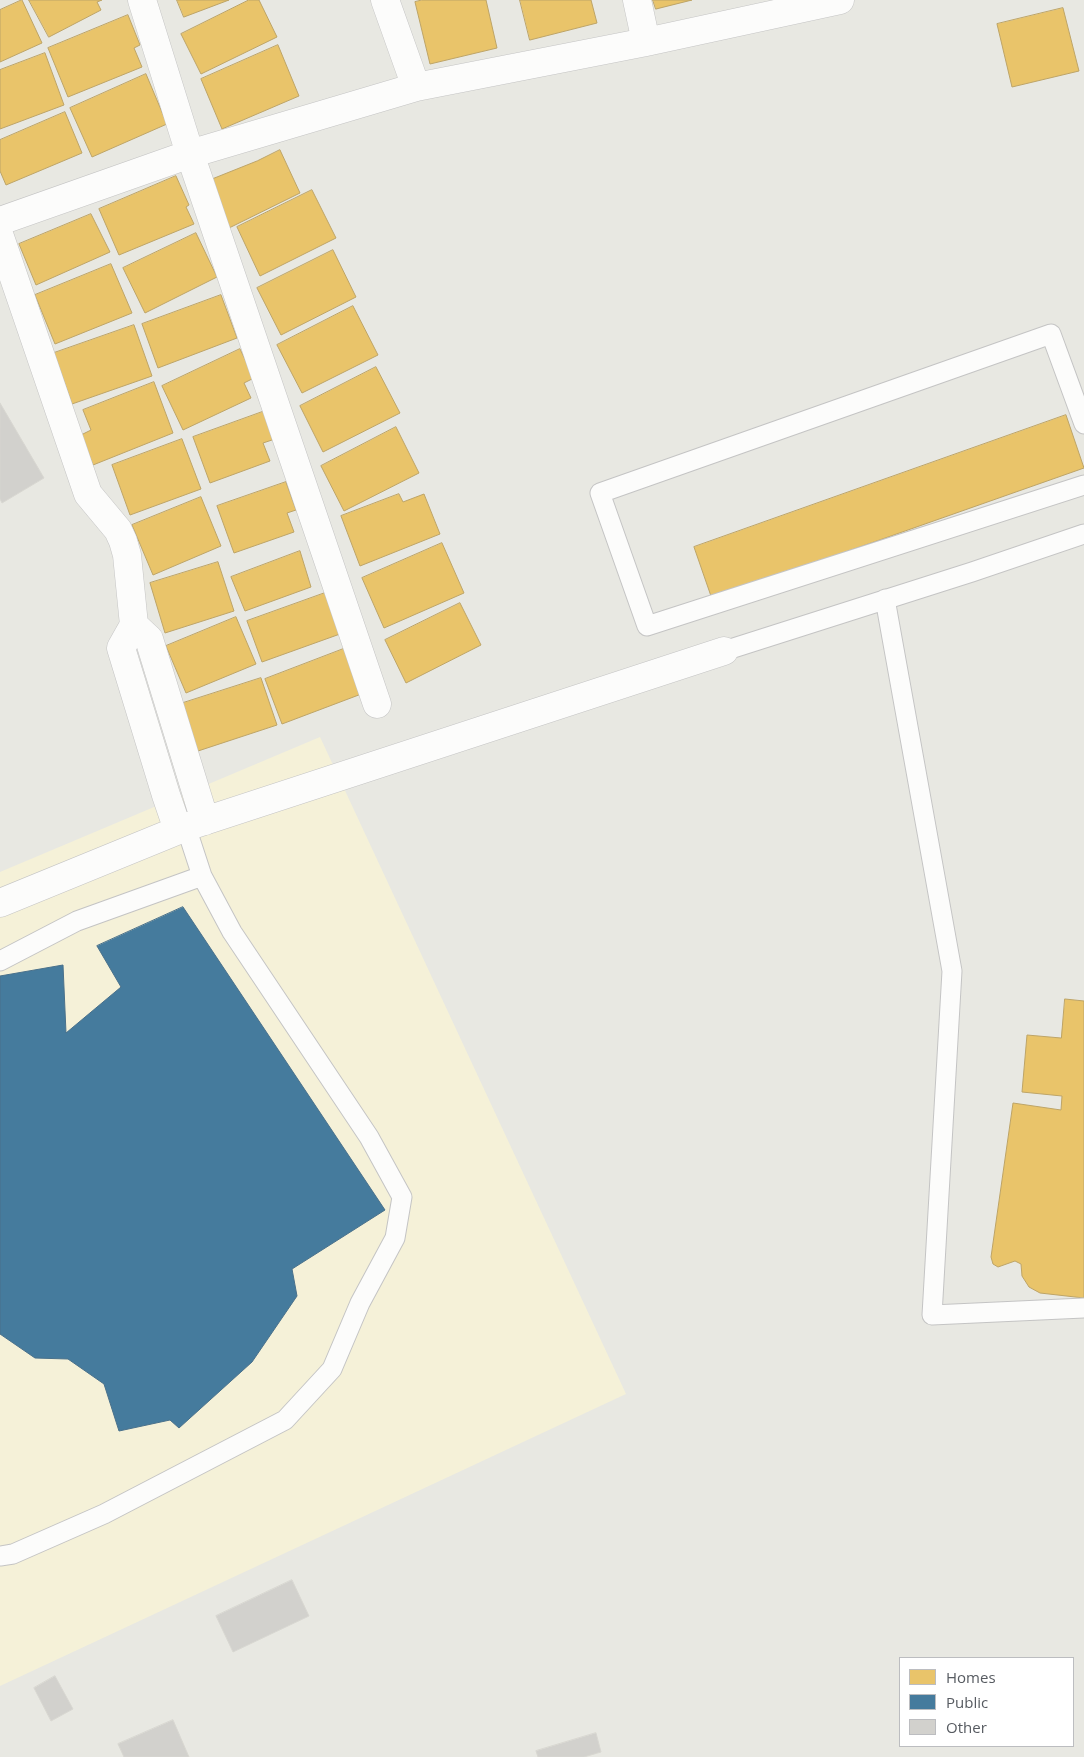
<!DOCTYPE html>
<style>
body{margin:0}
#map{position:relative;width:1084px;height:1757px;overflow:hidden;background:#e8e8e2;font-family:"Open Sans",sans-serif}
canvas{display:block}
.legend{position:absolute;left:899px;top:1657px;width:175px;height:90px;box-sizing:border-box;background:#fff;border:1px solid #bcbdc0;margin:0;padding:6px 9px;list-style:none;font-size:15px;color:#575b61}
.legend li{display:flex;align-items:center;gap:10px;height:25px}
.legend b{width:25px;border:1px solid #bcbdc0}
</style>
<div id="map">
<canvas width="1084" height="1757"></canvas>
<ul class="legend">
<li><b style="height:14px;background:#e9c46a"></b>Homes</li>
<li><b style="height:14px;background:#457b9d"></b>Public</li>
<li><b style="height:14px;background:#d2d1cd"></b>Other</li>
</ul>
</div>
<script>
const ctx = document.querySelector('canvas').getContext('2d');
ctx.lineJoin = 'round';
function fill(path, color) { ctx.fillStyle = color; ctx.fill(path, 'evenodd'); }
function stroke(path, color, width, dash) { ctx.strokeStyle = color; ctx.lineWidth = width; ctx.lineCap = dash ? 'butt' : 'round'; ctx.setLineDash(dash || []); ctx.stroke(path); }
fill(new Path2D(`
 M320,737l306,657 -626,292v-814z`), '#f5f1d8');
const homes = new Path2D(`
 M22,0l20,43 -42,19v-52z
 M29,0h73l-5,2 4,8 -52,27z
 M177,0h52l-45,17z
 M249,0h10l18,37 -76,37 -20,-40z
 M422,0h64l11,48 -67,16 -15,-62z
 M520,0h71l6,23 -67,17z
 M653,0h39l-36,9z
 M1063,8l16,63 -67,16 -15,-63z
 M128,15l12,30 -6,3 8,19 -74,30 -20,-49z
 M278,45l21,51 -77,33 -21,-50z
 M45,53l19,52 -64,24v-59z
 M146,74l21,50 -75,33 -22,-49z
 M65,112l17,41 -76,32 -6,-14v-31z
 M280,150l20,43 -71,35 -22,-47 50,-20z
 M176,176l13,29 -3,2 8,17 -75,31 -20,-46z
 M312,190l24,48 -76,38 -23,-49z
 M91,214l19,38 -74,33 -17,-41z
 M196,233l21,44 -72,36 -22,-45z
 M333,250l23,47 -75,38 -24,-47z
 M111,264l21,49 -77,31 -20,-49z
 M221,295l16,43 -79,30 -16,-44z
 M353,306l25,49 -76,38 -25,-48z
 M134,325l18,51 -80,28 -18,-51z
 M240,349l14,29 -10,5 7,15 -68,32 -21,-44z
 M376,367l24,46 -77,39 -23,-46z
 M154,382l19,51 -80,32 -12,-30 10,-5 -8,-20z
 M265,411l10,28 -12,4 7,18 -60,22 -17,-46z
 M1066,415l18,53 -372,131 -18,-52z
 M396,427l23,46 -75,38 -23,-45z
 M182,439l19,50 -71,26 -18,-50z
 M286,482l10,28 -9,3 7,19 -60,21 -17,-47z
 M399,494l4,8 21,-8 16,40 -80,32 -19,-50z
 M201,497l20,49 -68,29 -21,-50z
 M442,543l22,50 -80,35 -22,-50z
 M300,551l11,36 -66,24 -14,-34z
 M218,562l16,49 -69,22 -15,-50z
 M325,593l15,41 -78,28 -15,-41z
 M460,603l21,42 -75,38 -21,-43z
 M236,617l20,47 -70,29 -20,-47z
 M346,648l18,45 -82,31 -17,-45z
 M261,678l16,47 -82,27 -15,-48z
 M1065,999l19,2v297l-44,-5 -11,-6 -7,-11 -1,-12 -6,-3 -17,6 -5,-3 -2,-7 22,-154 48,7 1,-14 -40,-4 5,-57 34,3z`);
fill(homes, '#e9c46a');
stroke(homes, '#bda467', 1);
const public = new Path2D(`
 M183,907l202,303 -93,59 5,27 -45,66 -73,66 -9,-8 -51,11 -15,-47 -36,-25 -33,-1 -35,-24v-358l63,-11 3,68 55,-46 -24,-41z`);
fill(public, '#457b9d');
stroke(public, '#4a718b', 1);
const building = new Path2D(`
 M0,403l44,75 -42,25 -2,-4z
 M292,1580l17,36 -76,36 -17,-36z
 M55,1676l18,33 -22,12 -17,-33z
 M173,1720l16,37h-65l-6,-13z
 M596,1733l5,19 -17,5h-46l-2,-6z`);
fill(building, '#d2d1cd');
stroke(building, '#d8d7d1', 1);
const lane = new Path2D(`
 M1084,424l-33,-90 -451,159 47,133 437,-141
 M885,599l67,372 -20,344 152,-7
 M724,651l248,-79 112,-38
 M186,827l16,49
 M0,961l77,-40 125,-45 30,56 137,205 33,60 -7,41 -35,65 -28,66 -47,51 -181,94 -91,40 -13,2`);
const street = new Path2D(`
 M142,0l48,154 187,550
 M385,0l31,87
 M637,0l9,42
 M0,221l190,-67 226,-67 230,-45 194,-42
 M0,237l88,257 30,36 5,11 4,14 7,70 -13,23 45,147 12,35
 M134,625l15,14 56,182
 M0,903l186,-76 538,-176`);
stroke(lane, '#c4c4c4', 21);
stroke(street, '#c4c4c4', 29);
stroke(lane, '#fcfcfb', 19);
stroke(street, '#fcfcfb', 28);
</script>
